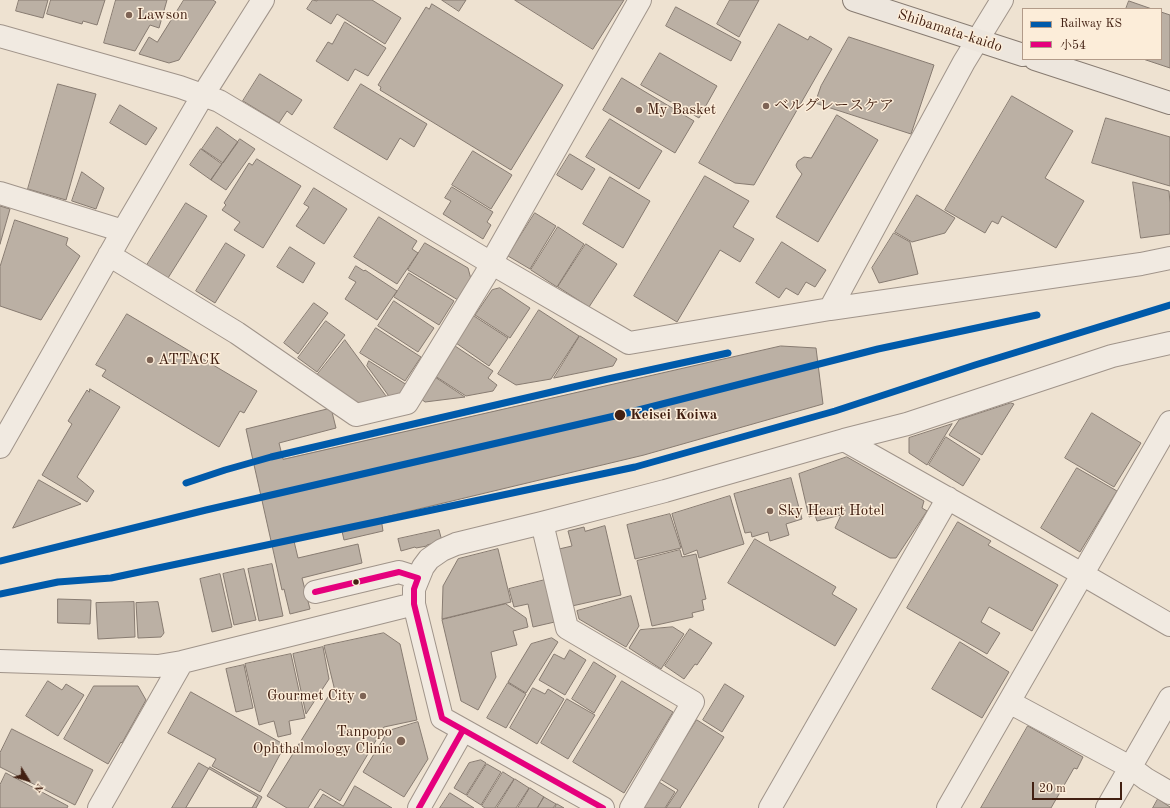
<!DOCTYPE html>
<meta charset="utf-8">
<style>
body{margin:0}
#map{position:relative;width:1170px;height:808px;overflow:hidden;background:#eee2d1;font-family:"Old Standard TT","Noto Serif JP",serif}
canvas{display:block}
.legend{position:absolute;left:1022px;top:8px;width:140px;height:52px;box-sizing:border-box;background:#fcedd9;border:1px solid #b29b89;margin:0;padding:5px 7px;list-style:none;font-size:12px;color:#422012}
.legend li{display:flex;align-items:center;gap:8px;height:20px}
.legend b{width:20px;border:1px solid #b29b89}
.north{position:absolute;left:8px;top:760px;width:40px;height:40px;-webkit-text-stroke:3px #fcedd9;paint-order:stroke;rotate:127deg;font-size:11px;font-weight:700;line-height:16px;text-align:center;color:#422012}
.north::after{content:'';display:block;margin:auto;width:14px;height:18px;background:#422012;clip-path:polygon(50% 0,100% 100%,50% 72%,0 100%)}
.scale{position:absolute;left:1032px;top:782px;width:90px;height:18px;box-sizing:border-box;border:2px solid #422012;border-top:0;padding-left:5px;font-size:12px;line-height:14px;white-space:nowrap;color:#422012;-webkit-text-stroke:3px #fcedd9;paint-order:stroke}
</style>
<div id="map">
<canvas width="1170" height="808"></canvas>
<ul class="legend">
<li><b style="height:5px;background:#005aaa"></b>Railway KS</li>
<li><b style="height:5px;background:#e5007d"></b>小54</li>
</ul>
<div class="north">N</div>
<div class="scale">20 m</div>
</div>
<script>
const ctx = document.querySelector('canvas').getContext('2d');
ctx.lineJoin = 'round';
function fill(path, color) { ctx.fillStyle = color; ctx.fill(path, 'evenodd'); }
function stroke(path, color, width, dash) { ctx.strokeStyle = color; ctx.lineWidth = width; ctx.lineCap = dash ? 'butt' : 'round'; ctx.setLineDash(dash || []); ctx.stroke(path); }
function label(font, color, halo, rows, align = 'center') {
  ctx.font = font + ' "Old Standard TT","Noto Serif JP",serif'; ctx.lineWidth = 3; ctx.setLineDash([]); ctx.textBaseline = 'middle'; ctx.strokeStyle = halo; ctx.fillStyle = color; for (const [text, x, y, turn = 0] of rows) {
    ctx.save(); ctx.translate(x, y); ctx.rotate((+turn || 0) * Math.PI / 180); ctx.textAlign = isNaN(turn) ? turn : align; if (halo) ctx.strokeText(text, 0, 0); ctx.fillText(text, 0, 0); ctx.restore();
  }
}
const building = new Path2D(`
 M19,0h29l-5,18 -27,-7z
 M51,0h54l-8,25 -14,-4 -1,3 -35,-10z
 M116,0h51l-8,28 -9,-3 -15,26 -31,-8z
 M184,0h29l3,2 -37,58 -10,3 -30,-9 10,-17 8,5z
 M313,0l4,1v-1h55l29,18 -16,26 -48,-30 -6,10 -24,-15z
 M442,0h24l-7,11z
 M515,0h109l-31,49z
 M730,0h29l-20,37 -22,-13z
 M1129,1l23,8h-26z
 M432,4l131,81 -52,85 -131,-80 1,-3 -3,-2 48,-78 3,2z
 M676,7l65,35 -10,19 -65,-35z
 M1161,12l9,3v53l-27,-9h18z
 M345,22l41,26 -18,28 -13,-7 -7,12 -32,-20 12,-19 4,2z
 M779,24l29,16 2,-4 22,13 -78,136 -19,-2 -36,-20z
 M849,37l85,28 -23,69 -96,-31 6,-17z
 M660,53l57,33 -18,32 -58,-33z
 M260,74l42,26 -10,15 -5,-4 -8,12 -36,-22z
 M622,78l72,43 -19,32 -72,-43z
 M58,84l38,10 -30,106 -38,-11z
 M361,84l66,40 -13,23 -14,-9 -13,22 -53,-32z
 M1012,96l61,35 -28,47 39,23 -28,47 -54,-32 -4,8 -6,-3 -7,12 -40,-23z
 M120,105l37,23 -11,17 -36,-22z
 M837,115l41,25 -60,102 -42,-25 26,-43 -5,-6 -1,-3 2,-4 6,-4 7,1z
 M1106,118l64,19v49l-78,-23z
 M610,119l52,32 -23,38 -53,-32z
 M217,127l21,15 -15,21 -21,-14z
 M240,139l15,10 -29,41 -15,-10z
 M201,149l21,15 -11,16 -21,-15z
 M473,151l39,24 -21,34 -39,-24z
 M570,154l25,15 -13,21 -25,-15z
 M257,159l44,27 -38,62 -29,-18 6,-8 -18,-12 4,-5 -2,-2 25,-40 3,2z
 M82,172l22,16 -8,21 -24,-8z
 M705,176l44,25 -16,26 21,12 -14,23 -20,-12 -43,72 -43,-26z
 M610,177l40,24 -27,47 -40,-24z
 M1133,182l36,9 1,12v31l-29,4z
 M452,187l41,25 -6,10 4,3 -8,14 -40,-25 8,-13 -6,-3z
 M314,188l33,21 -23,35 -28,-18 13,-19 -5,-3z
 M917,195l38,23 -10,15 -33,9 -17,-10z
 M186,203l21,13 -39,62 -21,-13z
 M0,206l10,3 -10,35z
 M535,213l21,13 -26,43 -22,-13z
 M379,217l38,24 -5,8 6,4 -21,31 -43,-27z
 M15,220l53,18 -2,7 14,11 -39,64 -41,-14v-39z
 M558,227l26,17 -27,43 -26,-17z
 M894,233l16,9 8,32 -39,9 -7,-15z
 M782,242l44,28 -11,17 -9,-5 -8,13 -12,-7 -7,10 -23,-15z
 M226,243l19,12 -30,48 -19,-12z
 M425,243l43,25 3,11 -13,21 -50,-30z
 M586,244l31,20 -28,43 -31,-20z
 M290,247l25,16 -12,20 -26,-16z
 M356,266l8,5 1,-1 32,21 -20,29 -32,-21 11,-17 -7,-4z
 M409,273l45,28 -15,24 -45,-28z
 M500,288l30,20 -20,30 -35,-23 17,-25z
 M394,301l40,27 -16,24 -40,-26z
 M314,303l14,10 -30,41 -14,-11z
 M539,310l40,26 -28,43 -35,6 -18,-11z
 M127,314l130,77 -13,22 -4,-2 -21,36 -117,-71 4,-6 -10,-5z
 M474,316l34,22 -19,28 -33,-23z
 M326,321l19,14 -28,37 -19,-14z
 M376,328l45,29 -16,24 -45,-28z
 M580,336l37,23 -4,7 -59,12z
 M345,340l41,56 -3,3 -28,7 -38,-31z
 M455,346l38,25 -5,7 9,7 -4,6 -27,5 -31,-20z
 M781,346l35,2 7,56 -179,51 -263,63 2,13 -39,9 -3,-13 -48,10 5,21 60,-14 4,19 -60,15 8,31 -20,5 -6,-25 -2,1 -36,-161 85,-21 5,20 -57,15 4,16z
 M369,361l38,24 -7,12 -9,2 -24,-33z
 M435,377l30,20 -40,5 -5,-4z
 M90,389l30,18 -43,70 17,14 -7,11 -45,-27 30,-51 -4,-3 19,-31 2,2z
 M1011,403l3,1 -32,51 -33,-20 10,-15z
 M1092,413l49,30 -27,44 -49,-29z
 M952,424l-25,41 -18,-12v-15z
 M946,437l34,22 -17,27 -34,-21z
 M847,457l77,44 -2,7 5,3 -31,47h-6l-55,-30 6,-13 -24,6 -2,-6 -6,2 -10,-43z
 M1077,468l40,23 -37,61 -39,-24z
 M791,478l11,41 -16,5 3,11 -19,6 -2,-9 -16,5 -1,-5 -6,1 -11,-39z
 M39,480l42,24 -68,24z
 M730,496l14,48 -45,14 -2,-8 -13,5 -12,-41z
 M670,514l11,34 -46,11 -8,-34z
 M958,522l33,19 -3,4 70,40 -26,46 -43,-24 -8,15 19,11 -13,21 -80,-46z
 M605,526l16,69 -49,11 -13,-57 13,-3 -4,-15 16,-4 1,4z
 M439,530l3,11 -15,4v1l-11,2 -1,-1 -14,4 -3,-12z
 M755,539l81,48 -4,7 25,15 -22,37 -107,-63z
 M498,549l13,53 -69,17 1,-33 15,-27z
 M680,550l2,7 14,-3 10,45 -4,1 2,10 -12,3 1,4 -41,9 -15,-65z
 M272,564l11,52 -24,5 -11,-52z
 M244,569l12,51 -22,5 -11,-51z
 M220,574l12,53 -20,5 -12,-53z
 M549,579l10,42 -26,6 -5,-23 -14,3 -5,-18z
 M631,596l8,30 -13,21 -47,-28 -2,-8z
 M58,599l33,1 -1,24 -32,-1z
 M134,602l1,35 -37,2 -2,-36z
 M158,602l6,31 -3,4 -23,1 -2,-35z
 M506,604l20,14 2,9 -15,4 4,14 -26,7 5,25 -18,33 -17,-9 -19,-81z
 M673,627l11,7 -23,35 -32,-21 11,-18z
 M690,629l22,14 -15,22 -2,-1 -11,15 -19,-13z
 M384,633l16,11 17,76 -33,7 -44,74 -20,-12 -12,19h-21l-20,-12 67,-109 -10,-41z
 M552,638l6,4 -32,51 -18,-11 23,-38z
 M960,642l49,30 -27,46 -50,-29z
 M323,647l6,32 -23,35 -13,-60z
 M570,650l16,10 -21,35 -26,-15 15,-26 10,5z
 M291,654l14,64 -16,3 2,13 -13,3 -4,-16 -15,4 -14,-61z
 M594,662l22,14 -22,37 -22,-14z
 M244,665l9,43 -17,4 -10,-43z
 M48,681l14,9 4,-6 18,11 -26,41 -32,-20z
 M622,681l51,31 -49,81 -51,-31z
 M508,683l18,11 -20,34 -19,-10z
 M725,684l19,12 -22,36 -19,-12z
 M94,686h44l8,14 -24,43 -1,-1 -13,22 -44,-25z
 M533,688l12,6 3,-5 16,10 -27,45 -27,-16z
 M191,692l94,53 -25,47 -48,-26 4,-7 -48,-26z
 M567,699l28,16 -27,44 -27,-16z
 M697,720l27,17 -44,71h-14l12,-18 -18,-11z
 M418,722l10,37 -24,38 -41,-25 25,-41z
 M1028,726l55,31 -6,12 -3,-1 -23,40h-70z
 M12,729l81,41 -18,35 -75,-38v-14z
 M481,760l5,3 -20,32 -12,-7 15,-25z
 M199,763l59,34 -6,11h-80z
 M487,764l14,8 -20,33 -14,-9z
 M210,767l52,30 -6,11h-70z
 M503,772l11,7 -19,29h-10l-3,-2z
 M6,773l62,33 -1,2h-67v-23z
 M515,779l14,9 -13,20h-19z
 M659,782l16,10 -10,16h-20l-2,-2z
 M355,786l37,22h-78l9,-14 20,12z
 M530,788l14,9 -7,11h-19z
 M450,793l24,15h-34z
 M544,797l12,7 -3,4h-15z
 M1158,799l12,8v1h-17z
 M557,804l7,4h-9z`);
fill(building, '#bbb0a4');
stroke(building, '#877b71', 1);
const minor = new Path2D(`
 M0,36l180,51 39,14 272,162 138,80 201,-34 311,-45 29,-6
 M0,193l123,38
 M109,255l128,78 119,82 51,-12 79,-129 5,-11 149,-263
 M830,309l134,-247 38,-62
 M844,440l238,134 88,51
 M0,447l123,-216 80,-136 60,-95
 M542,523l25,105 126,74 -62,106
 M315,592l84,-20 19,6
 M0,661l158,5 24,-4 232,-58
 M1009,702l121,65 16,12 24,14
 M99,808l83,-146
 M419,808l44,-78
 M603,808l-161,-90 -28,-114v-15l9,-22 6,-8 13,-9 14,-6 86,-21 123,-32 179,-51 63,-16 205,-68 58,-13
 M770,808l178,-310
 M948,808l222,-386
 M1107,808l63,-110`);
const major = new Path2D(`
 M854,0l169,55
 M1035,59l135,44`);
stroke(minor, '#a0948a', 24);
stroke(major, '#877b71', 24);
stroke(minor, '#f1eae1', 22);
stroke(major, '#ede6dd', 22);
stroke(new Path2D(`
 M418,578l-4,11v15l28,114 161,90
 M315,592l84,-20 19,6
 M419,808l44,-78`), '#e5007d', 6);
stroke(new Path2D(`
 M186,483l39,-13 46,-13 337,-78 120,-26
 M0,561l206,-51 413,-95 259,-66 159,-34
 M0,594l58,-12 53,-4 524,-111 200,-56 140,-46 195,-60`), '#005aaa', 7);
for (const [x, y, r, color] of [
 [129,15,4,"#7e6455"],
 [766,106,4,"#7e6455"],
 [639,110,4,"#7e6455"],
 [150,360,4,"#7e6455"],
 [620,415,6,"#422012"],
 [770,511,4,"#7e6455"],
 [356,582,3.5,"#422012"],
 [363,696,4,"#7e6455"],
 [401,741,5,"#7e6455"]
]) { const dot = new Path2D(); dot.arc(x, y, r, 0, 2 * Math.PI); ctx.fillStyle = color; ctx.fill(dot); stroke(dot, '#fcedd9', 1.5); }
label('15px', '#422012', '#fcedd9', [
 ["Lawson",137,15],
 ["ベルグレースケア",774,106],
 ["My Basket",647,110],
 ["ATTACK",158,360],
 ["Sky Heart Hotel",778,511],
 ["Gourmet City",355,696,"right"],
 ["Tanpopo",392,732,"right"],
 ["Ophthalmology Clinic",392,749,"right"]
], 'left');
label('15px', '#422012', '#fcedd9', [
 ["Shibamata-kaido",950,31,18]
]);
label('bold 15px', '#422012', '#fcedd9', [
 ["Keisei Koiwa",630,415]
], 'left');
</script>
